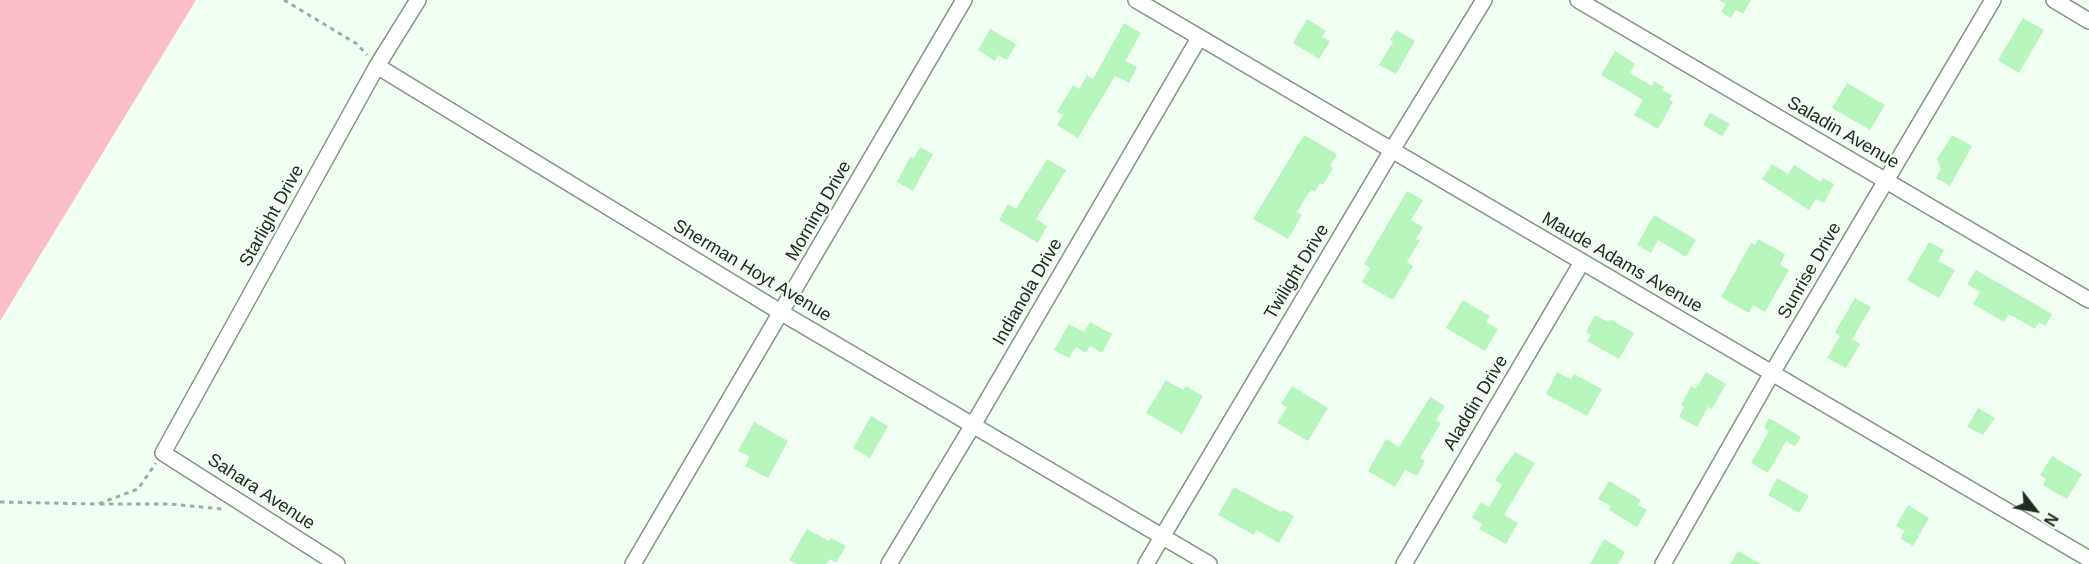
<!DOCTYPE html>
<style>
body{margin:0}
#map{position:relative;width:2089px;height:564px;overflow:hidden;background:#f1fff2;font-family:Arial,sans-serif}
canvas{display:block}
.north{position:absolute;left:2005px;top:480px;width:60px;height:60px;-webkit-text-stroke:4px #f1fff2;paint-order:stroke;rotate:121deg;font-size:16px;font-weight:700;line-height:24px;text-align:center;color:#222923}
.north::after{content:'';display:block;margin:auto;width:21px;height:27px;background:#222923;clip-path:polygon(50% 0,100% 100%,50% 72%,0 100%)}
</style>
<div id="map">
<canvas width="2089" height="564"></canvas>
<div class="north">N</div>
</div>
<script>
const ctx = document.querySelector('canvas').getContext('2d');
ctx.lineJoin = 'round';
function fill(path, color) { ctx.fillStyle = color; ctx.fill(path, 'evenodd'); }
function stroke(path, color, width, dash) { ctx.strokeStyle = color; ctx.lineWidth = width; ctx.lineCap = dash ? 'butt' : 'round'; ctx.setLineDash(dash || []); ctx.stroke(path); }
function label(font, color, halo, rows, align = 'center') {
  ctx.font = font + ' Arial,sans-serif'; ctx.lineWidth = 4.5; ctx.setLineDash([]); ctx.textBaseline = 'middle'; ctx.strokeStyle = halo; ctx.fillStyle = color; for (const [text, x, y, turn = 0] of rows) {
    ctx.save(); ctx.translate(x, y); ctx.rotate((+turn || 0) * Math.PI / 180); ctx.textAlign = isNaN(turn) ? turn : align; if (halo) ctx.strokeText(text, 0, 0); ctx.fillText(text, 0, 0); ctx.restore();
  }
}
fill(new Path2D(`
 M0,0h196l-196,321z`), '#fbbdc8');
fill(new Path2D(`
 M1718,0h33l-8,14 -7,-4 -5,8 -10,-6 5,-8z
 M2023,18l21,12 -25,43 -21,-13z
 M1307,19l19,12 -4,6 8,4 -11,18 -26,-16z
 M1124,23l17,10 -16,28 12,6 -8,16 -14,-7 -37,62 -21,-13 6,-10 -6,-3 16,-27 6,4 8,-14 6,4z
 M990,29l26,15 -9,16 -9,-5 -3,6 -17,-11z
 M1396,30l19,11 -19,33 -17,-9 14,-23 -3,-2z
 M1615,51l20,13 -5,9 22,13 2,-5 10,6 -2,3 10,5 -3,5 4,2 -15,27 -24,-14 9,-15 -42,-25z
 M1847,83l38,22 -15,25 -38,-22z
 M1710,113l20,11 -8,12 -19,-11z
 M1304,135l33,19 -7,12 3,2 -10,17 -3,-2 -5,9 -4,-3 -14,23 5,3 -14,24 -35,-20z
 M1952,135l20,11 -22,40 -14,-8 5,-9 -4,-10z
 M920,147l13,7 -20,37 -16,-9 13,-25 4,1z
 M1047,159l19,11 -30,49 11,7 -9,17 -39,-23 9,-16 8,5z
 M1772,164l16,10 6,-9 27,17 2,-4 11,6 -10,19 -8,-4 -7,11 -47,-31z
 M1407,191l16,9 -12,20 12,7 -7,12 4,1 -13,22 6,4 -20,34 -31,-18 8,-14 -6,-4z
 M1654,215l42,25 -10,17 -28,-17 -7,13 -14,-8z
 M1758,239l27,15 -5,11 9,5 -24,42 -12,-7 -4,8 -28,-16 30,-54 4,2z
 M1929,242l15,8 -6,11 17,9 -16,28 -32,-18z
 M1976,270l76,44 -7,12 -6,-4 -4,7 -26,-15 -5,8 -31,-18 7,-12 -13,-8z
 M1855,298l16,9 -19,32 8,5 -14,24 -19,-10 13,-22 -5,-4z
 M1463,300l27,16 -4,6 12,7 -13,22 -39,-23z
 M1595,315l13,7 2,-3 24,14 -15,26 -32,-18 4,-6 -5,-3z
 M1090,322l22,12 -10,19 -12,-7 -4,7 -10,-6 -7,11 -15,-8 15,-26 15,8z
 M1557,372l14,7 3,-5 28,15 -15,27 -41,-22z
 M1706,372l20,12 -14,25 -4,-2 -11,20 -18,-10 5,-10 -3,-2 10,-19 5,3z
 M1166,380l17,10 3,-4 17,10 -21,38 -36,-21z
 M1292,386l36,22 -20,33 -31,-18 10,-16 -6,-3z
 M1430,397l15,9 -9,14 5,3 -21,35 5,3 -8,15 -12,-6 -10,17 -27,-16 18,-32 13,8z
 M1978,408l17,10 -12,17 -16,-8z
 M871,416l17,10 -18,32 -17,-10z
 M1769,418l32,19 -6,9 -9,-5 -18,32 -17,-10 18,-32 -5,-3z
 M754,422l34,19 -20,37 -23,-12 5,-9 -12,-6z
 M1515,452l20,11 -31,52 14,8 -12,21 -27,-15 3,-5 -10,-6 9,-16 8,5 13,-22 -7,-5z
 M2052,456l30,18 -15,25 -24,-14 3,-6 -6,-4z
 M1777,478l32,18 -10,17 -31,-18z
 M1609,481l32,19 -3,5 9,5 -10,17 -28,-17 2,-4 -13,-7z
 M1234,487l47,25 2,-2 11,6 -15,27 -23,-13 -2,5 -36,-20z
 M1908,505l21,13 -16,28 -13,-8 5,-7 -9,-5z
 M807,529l22,12 2,-3 15,8 -10,17 -6,-4 -3,5h-31l-7,-4z
 M1604,539l21,13 -7,12h-28z
 M1738,551l23,13h-31z`), '#b6f6bc');
const minor = new Path2D(`
 M1136,0l953,559
 M1578,0l511,300
 M2054,0l35,21
 M377,66l405,247 427,251
 M337,564l-174,-111 214,-387 41,-66
 M633,564l331,-564
 M889,564l84,-139 226,-387
 M1146,564l246,-414 92,-150
 M1404,564l178,-302
 M1663,564l109,-191 221,-373`);
stroke(minor, '#839385', 18);
stroke(new Path2D(`
 M284,0l73,44 10,11
 M0,502l98,2 40,-15 18,-26
 M100,504h70l52,5`), '#a0aca1', 3, [4.5, 4.5]);
stroke(minor, '#fff', 15);
label('18px', '#222923', '#f1fff2', [
 ["Saladin Avenue",1843,133,30],
 ["Morning Drive",819,211,-60],
 ["Starlight Drive",272,216,-61],
 ["Maude Adams Avenue",1622,263,30],
 ["Sherman Hoyt Avenue",752,271,31],
 ["Sunrise Drive",1810,271,-60],
 ["Twilight Drive",1297,272,-59],
 ["Indianola Drive",1028,292,-60],
 ["Aladdin Drive",1476,403,-59],
 ["Sahara Avenue",261,492,33]
]);
</script>
